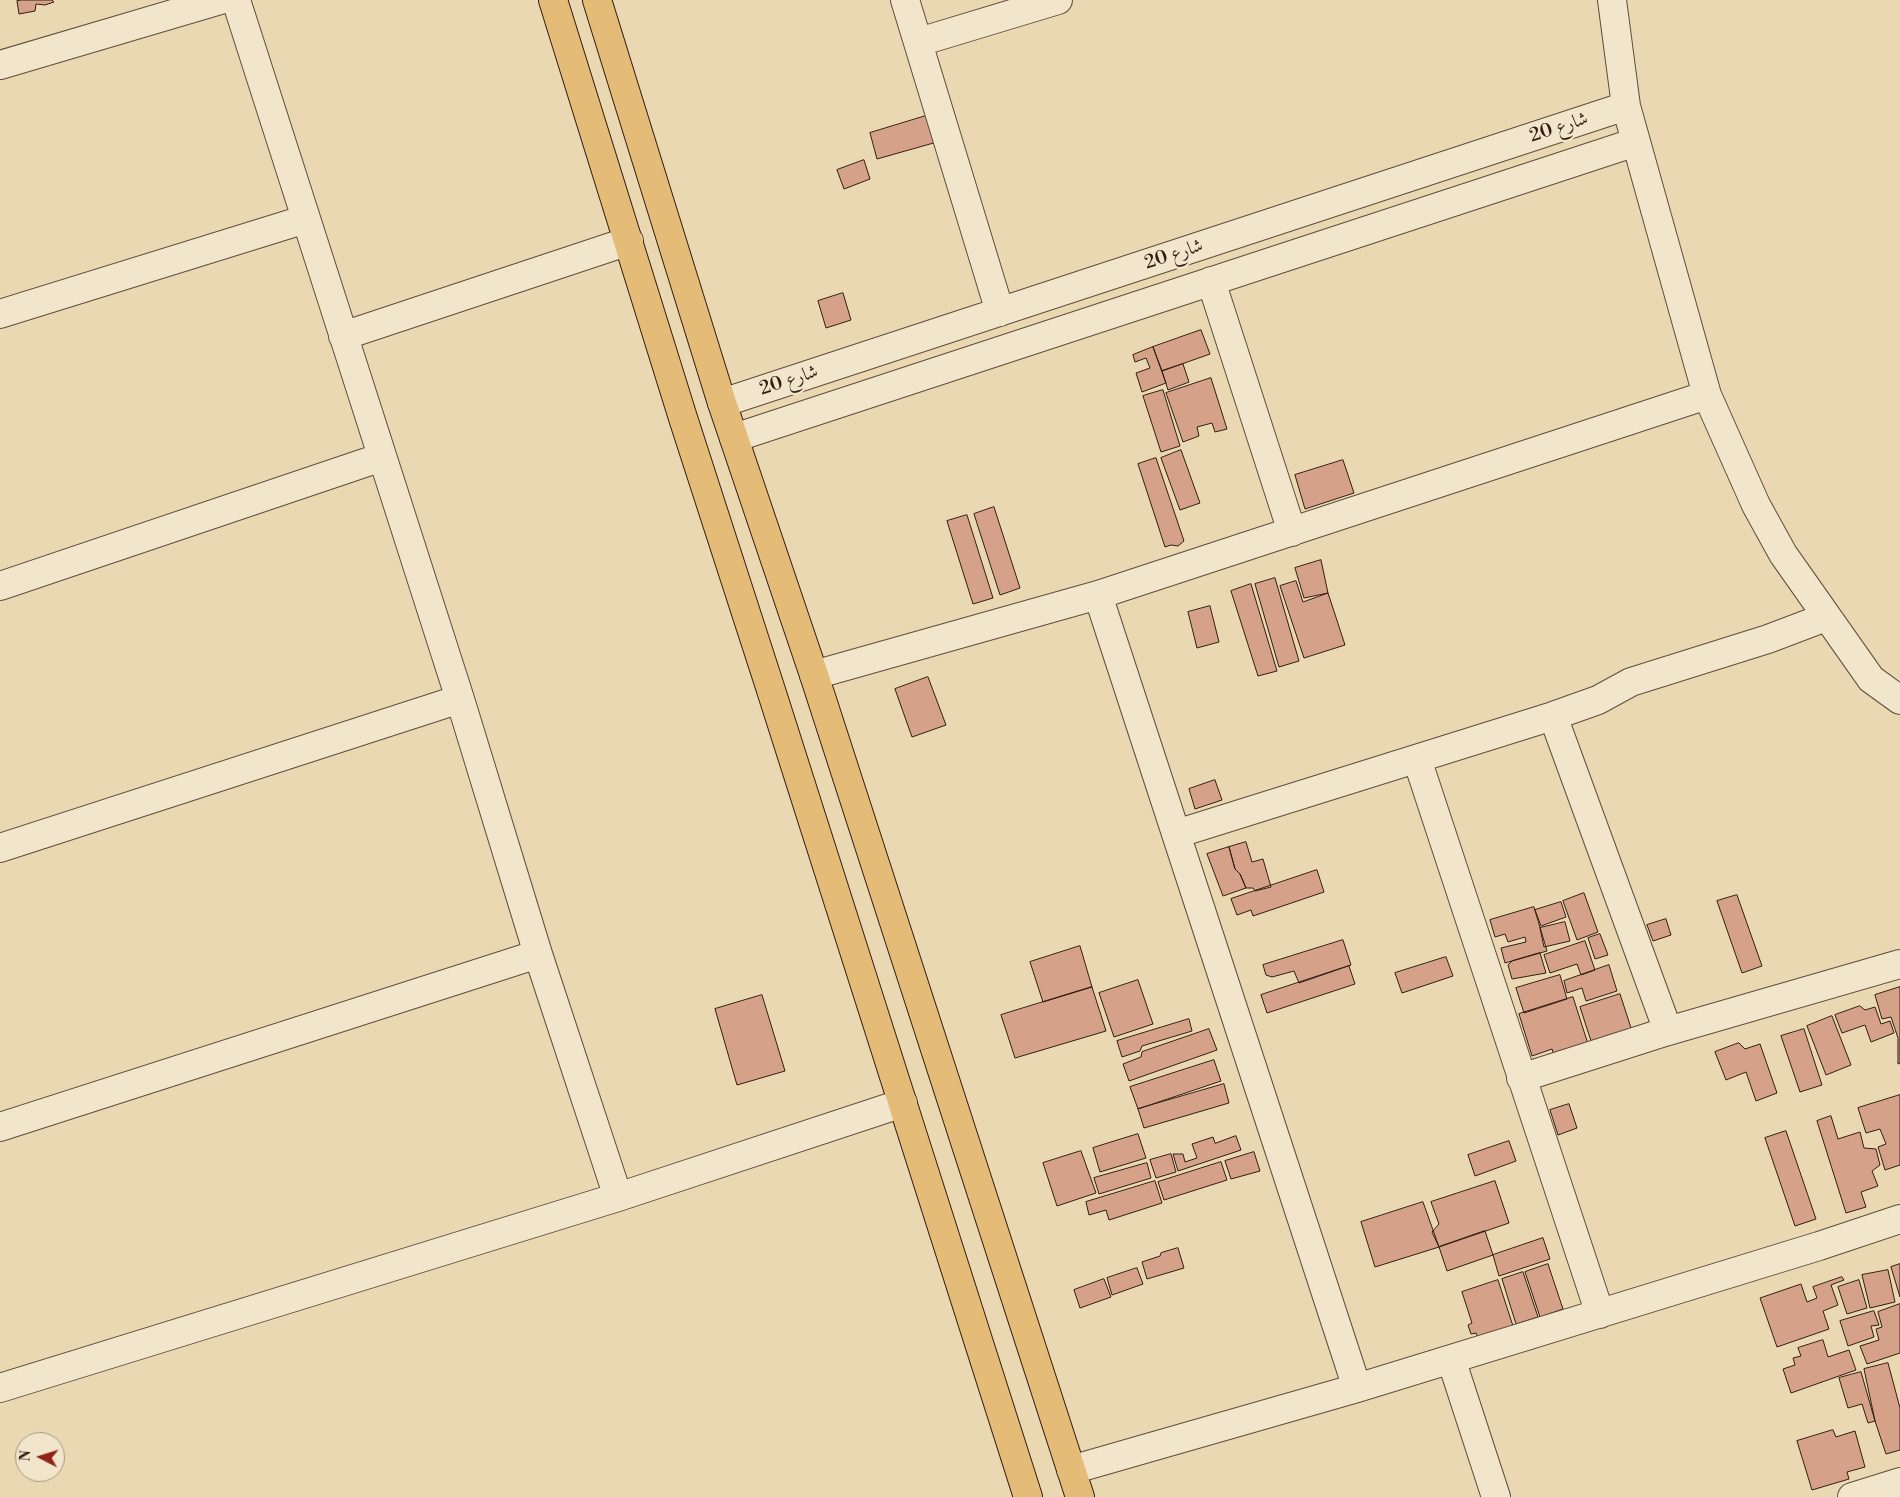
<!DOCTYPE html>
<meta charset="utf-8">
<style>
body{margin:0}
#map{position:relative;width:1900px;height:1497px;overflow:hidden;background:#e9d8b1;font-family:"Libre Bodoni",serif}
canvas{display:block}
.north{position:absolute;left:15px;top:1432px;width:50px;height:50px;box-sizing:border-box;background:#f1e6cc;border:1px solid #a59682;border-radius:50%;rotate:275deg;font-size:14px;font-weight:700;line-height:20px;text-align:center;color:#321d13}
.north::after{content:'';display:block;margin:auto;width:18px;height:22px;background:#8f2418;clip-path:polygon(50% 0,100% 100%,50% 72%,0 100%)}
</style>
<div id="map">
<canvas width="1900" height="1497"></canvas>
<div class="north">N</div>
</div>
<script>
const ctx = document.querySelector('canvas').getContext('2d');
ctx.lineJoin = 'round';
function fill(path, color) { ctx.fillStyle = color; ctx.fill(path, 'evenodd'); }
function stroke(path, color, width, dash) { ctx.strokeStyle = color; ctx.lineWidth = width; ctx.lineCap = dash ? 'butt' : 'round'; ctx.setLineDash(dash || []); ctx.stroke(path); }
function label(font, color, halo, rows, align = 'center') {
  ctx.font = font + ' "Libre Bodoni",Amiri,serif'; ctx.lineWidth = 4.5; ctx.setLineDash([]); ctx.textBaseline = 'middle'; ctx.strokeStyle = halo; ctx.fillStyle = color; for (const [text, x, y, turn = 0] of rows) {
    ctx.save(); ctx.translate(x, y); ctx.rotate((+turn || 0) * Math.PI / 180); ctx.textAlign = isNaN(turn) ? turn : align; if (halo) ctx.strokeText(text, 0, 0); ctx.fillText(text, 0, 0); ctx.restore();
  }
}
const building = new Path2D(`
 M22,0h30l2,2 -9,3 -9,-1 -1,7 -16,3 -2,-13z
 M929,115l8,27 -60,17 -7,-26z
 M864,160l6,19 -26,10 -7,-19z
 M843,293l8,27 -25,8 -8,-27z
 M1201,330l9,24 -48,17 -9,-24z
 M1153,347l13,36 -24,9 -6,-19 14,-5 -4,-10 -11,4 -2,-7z
 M1183,364l6,18 -21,8 -6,-19z
 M1211,378l16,51 -12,3 -3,-9 -15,4 2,9 -16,6 -17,-49z
 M1163,390l17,56 -19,6 -18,-56z
 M1181,450l19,53 -20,7 -19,-52z
 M1156,458l28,83 -6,5 -7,-1 -6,2 -27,-83z
 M1343,460l11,33 -49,16 -10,-34z
 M994,507l26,81 -20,7 -26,-81z
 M967,515l26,83 -20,6 -26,-83z
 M1321,560l7,33 -24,5 -9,-30z
 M1275,578l24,83 -20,6 -24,-83z
 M1296,581l7,21 25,-9 17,52 -41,13 -24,-72z
 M1251,584l26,87 -19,5 -27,-85z
 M1210,606l9,36 -22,6 -9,-36z
 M928,677l18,48 -34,12 -17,-48z
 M1215,780l7,20 -27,9 -6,-20z
 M1246,842l6,20 11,-3 8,28 -16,4 -2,-3h-7l-6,-14 -5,-5 -6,-22z
 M1229,847l6,22 5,5 6,14 -23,8 -16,-42z
 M1317,870l7,22 -71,24 -2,-6 -14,5 -6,-16z
 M1584,893l14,39 -21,8 -14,-39z
 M1737,895l25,71 -20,7 -25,-72z
 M1561,902l5,15 -25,9 -6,-16z
 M1534,907l13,44 -42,12 -4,-15 25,-6 -1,-5 -17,5 -3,-8 -10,3 -5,-17z
 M1666,919l5,16 -18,6 -6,-16z
 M1565,922l5,19 -26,6 -4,-19z
 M1600,934l8,21 -13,4 -7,-21z
 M1343,940l8,25 -52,18 -5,-12 -22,6 -6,-2 -3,-10z
 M1585,941l10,29 -14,5 -4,-11 -27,9 -6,-18z
 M1080,946l12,41 -49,15 -13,-40z
 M1540,953l6,20 -34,6 -4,-14 4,-4z
 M1446,957l7,19 -51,17 -7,-20z
 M1609,965l8,26 -31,10 -4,-13 -15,5 -3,-12z
 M1349,966l6,18 -88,29 -6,-18z
 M1560,975l7,24 -43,14 -8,-25z
 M1138,980l15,44 -39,13 -15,-44z
 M1092,987l14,44 -91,27 -14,-43z
 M1900,987v76l-2,1v-26l-7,-21 -9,2 -7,-24z
 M1620,994l12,37 -40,13 -12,-37z
 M762,995l23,76 -48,14 -22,-76z
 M1573,997l15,47 -34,11 -2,-6 -20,7 -13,-42z
 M1860,1006l5,4 10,-3 6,17 9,-3 4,12 -23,9 -6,-17 -23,8 -7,-18z
 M1832,1016l19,49 -25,10 -19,-49z
 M1189,1019l3,12 -50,15 -2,5 -18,6 -5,-16z
 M1209,1029l8,21 -88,31 -6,-17 18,-7 1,-5z
 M1804,1029l18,56 -22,7 -19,-56z
 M1739,1043l6,6 15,-5 17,49 -21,8 -10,-29 -20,8 -11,-28z
 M1214,1060l7,21 -83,28 -8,-22z
 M1224,1084l5,19 -85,25 -6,-19z
 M1900,1095v70l-15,5 -7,-23 8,-3 -6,-15 -14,4 -8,-25z
 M1569,1104l8,24 -19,7 -8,-25z
 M1831,1116l7,23 22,-7 4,16 12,1 4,16 -8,6 6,15 -17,6 5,15 -20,6 -29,-92z
 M1786,1131l30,88 -21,7 -30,-88z
 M1138,1134l8,24 -46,14 -7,-24z
 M1236,1136l5,14 -63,21 -5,-17h10l2,8 12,-4 -5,-14 21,-7 2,6z
 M1509,1141l7,20 -41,15 -7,-21z
 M1081,1151l15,42 -39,13 -14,-43z
 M1254,1152l6,19 -29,8 -6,-18z
 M1171,1154l5,18 -20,6 -6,-18z
 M1221,1162l6,18 -63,20 -6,-18z
 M1147,1163l4,15 -52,16 -5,-16z
 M1155,1181l7,22 -53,17 -3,-10 -17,5 -3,-13z
 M1495,1181l14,42 -70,24 -7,-15 7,-8 -8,-22z
 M1423,1202l16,45 -64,20 -14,-45z
 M1485,1231l8,24 -46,16 -8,-24z
 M1543,1238l7,21 -51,17 -6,-21z
 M1178,1248l6,20 -37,11 -5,-17 18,-6 1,-3z
 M1548,1264l15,45 -23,8 -15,-45z
 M1900,1264v33l-9,-30z
 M1137,1268l6,16 -31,11 -5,-17z
 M1888,1270l7,32 -25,6 -8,-33z
 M1523,1272l15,45 -22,7 -14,-45z
 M1842,1277l2,3 -13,5 7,20 -15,6 6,18 -52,18 -17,-49 41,-14 6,18 10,-4 -4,-11z
 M1104,1279l7,18 -31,11 -6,-18z
 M1498,1280l15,46 -35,12 -2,-5 -5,1 -3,-9 4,-2 -10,-31z
 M1859,1280l8,28 -20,6 -9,-27z
 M1900,1304v49l-33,11 -7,-18 19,-6 -3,-11 6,-2 -4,-15z
 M1874,1311l5,14 -8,1 3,11 -26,9 -8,-25z
 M1823,1340l5,17 21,-7 7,20 -65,23 -8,-24 12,-4 -2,-7 8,-2 -3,-8z
 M1888,1363l12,45v42l-14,4 -11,-33 -11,-52z
 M1861,1372l14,49 -7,2 -6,-19 -14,4 -9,-30z
 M1833,1430l3,7 19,-6 10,36 -18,5 2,7 -37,11 -15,-49z`);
fill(building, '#d5a289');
stroke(building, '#321d13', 1);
const minor = new Path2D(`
 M236,0l224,699 78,255 80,243
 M905,0l95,312
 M1612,0l14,106 81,289 49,110 27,49 88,125 29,21
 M919,42l139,-42
 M0,65l220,-65
 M1211,281l81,251
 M0,314l306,-95
 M343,336l286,-95
 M722,403l904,-297
 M734,438l902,-296
 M0,586l382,-129
 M1098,595l259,793
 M814,675l284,-80 609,-200
 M1553,716l115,315
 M1417,759l183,555
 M1176,834l377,-118 45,-16 33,-18 137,-43 58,-22
 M0,848l460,-149
 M1521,1078l147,-47 232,-67
 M0,1127l538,-173
 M1451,1359l45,138
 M0,1388l618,-191 285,-94
 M1071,1470l286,-82 462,-142 81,-27
 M1852,1497l48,-15`);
const major = new Path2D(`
 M553,0l130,418 87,269 258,810
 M597,0l125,403 92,272 266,822`);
stroke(minor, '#604c3a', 30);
stroke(major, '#321d13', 30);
stroke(minor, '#f1e6cc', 28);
stroke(major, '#e4bc78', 28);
label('19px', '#321d13', '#f1e6cc', [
 ["شارع 20",1559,128,-18],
 ["شارع 20",1174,255,-18],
 ["شارع 20",789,381,-18]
]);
</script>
